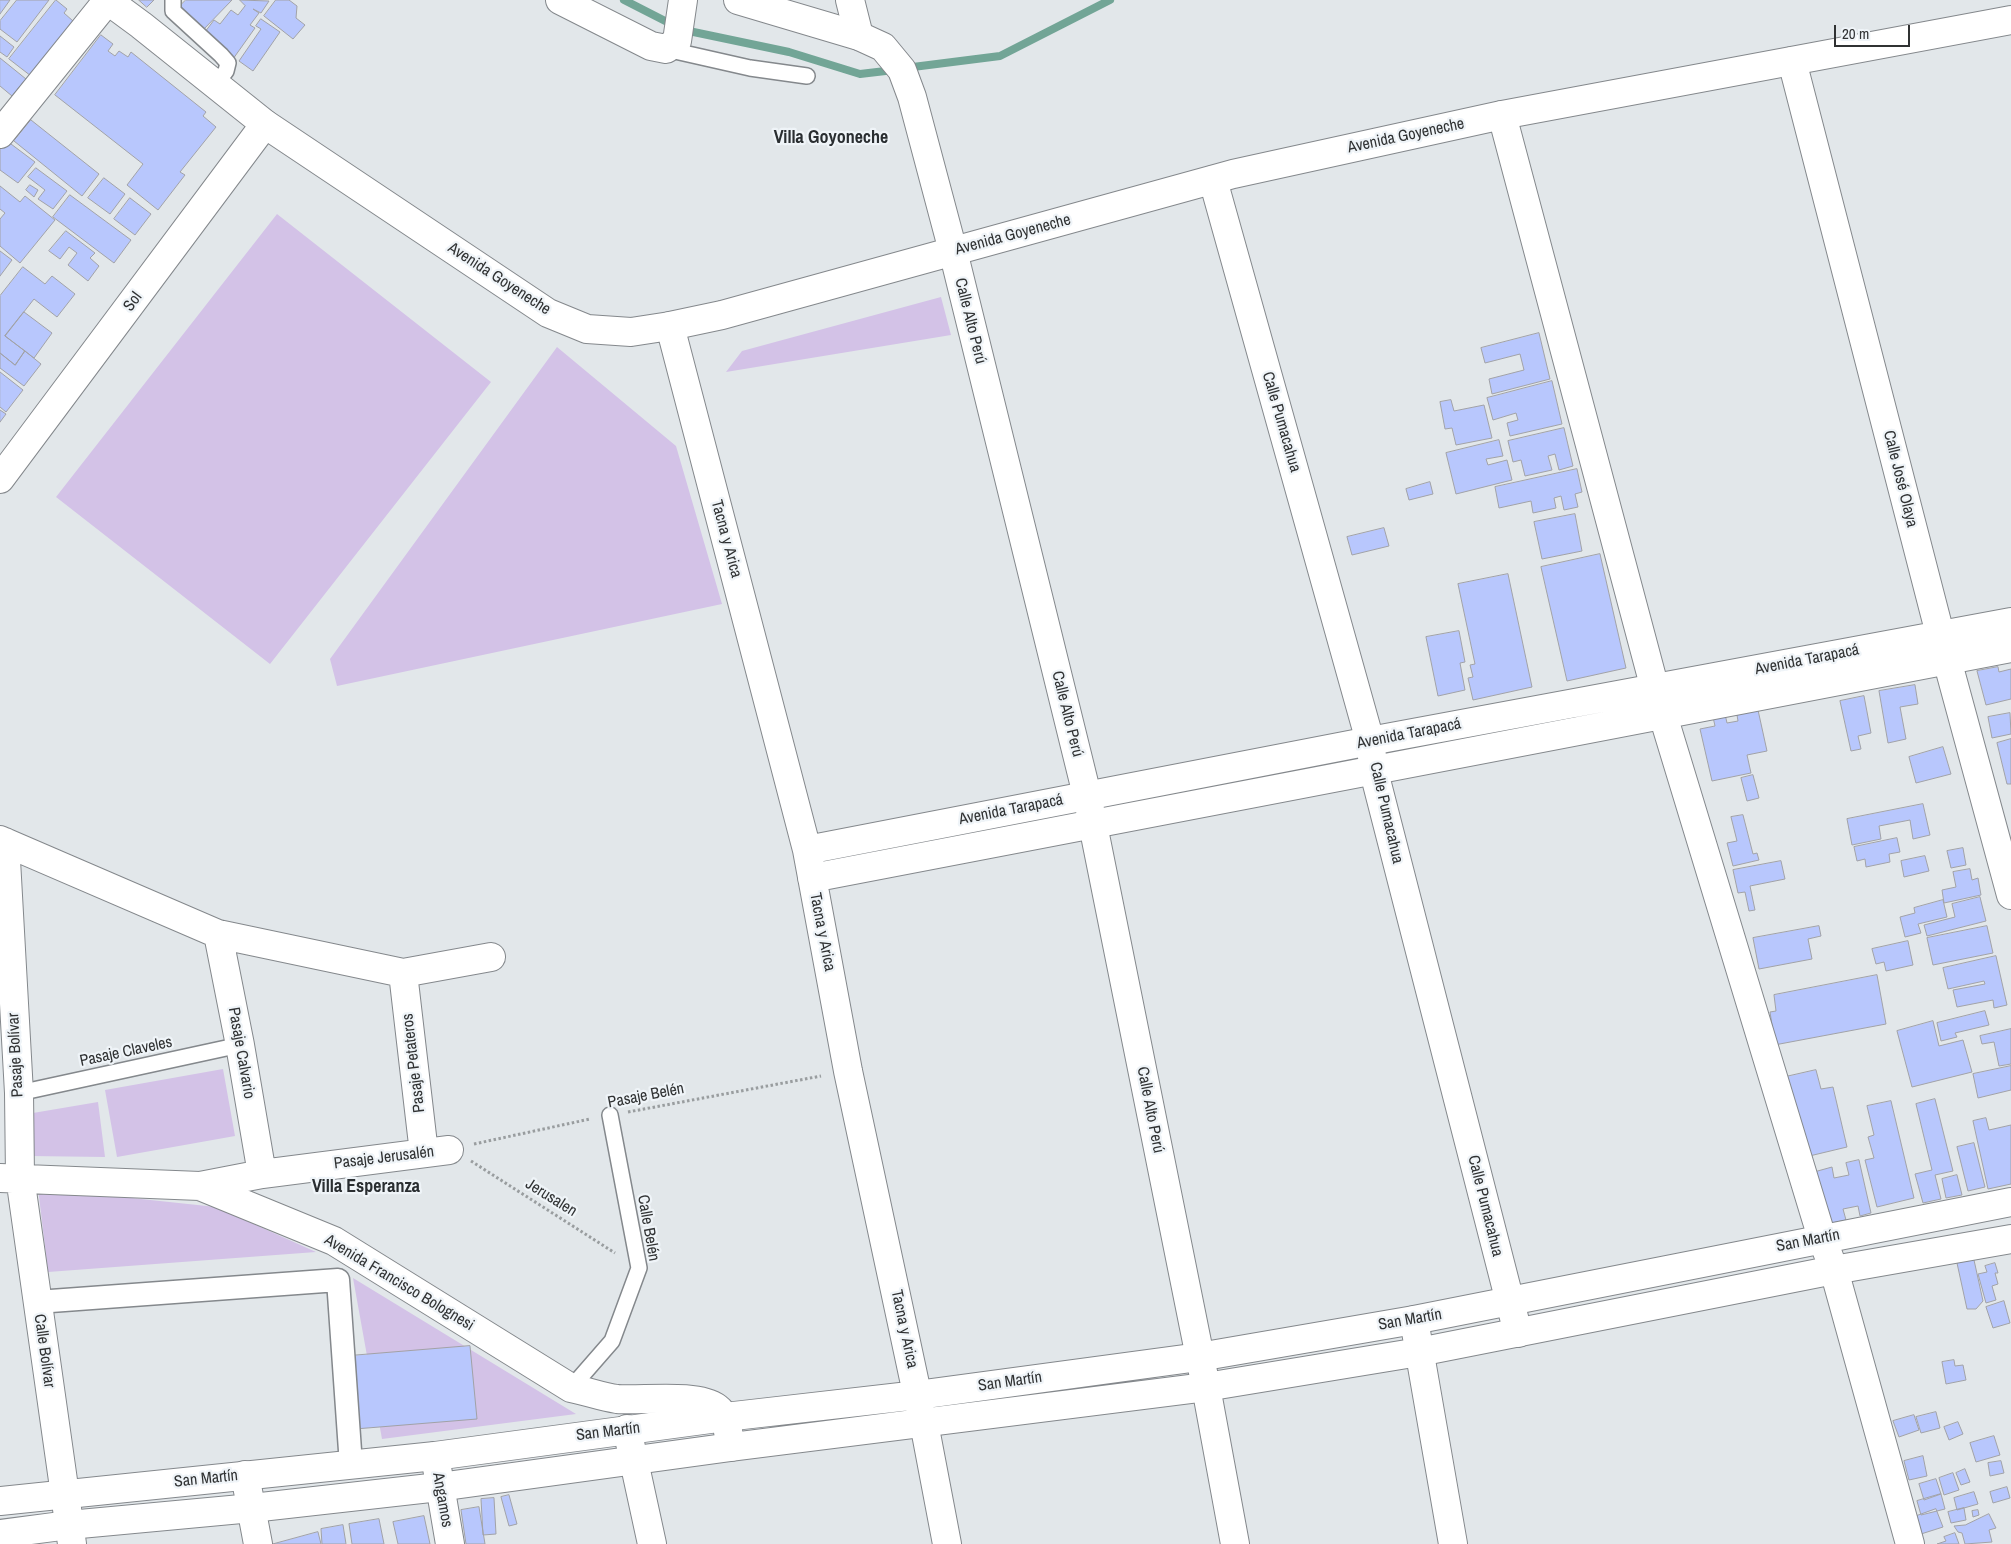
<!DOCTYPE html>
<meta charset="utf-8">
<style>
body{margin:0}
#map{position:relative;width:2011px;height:1544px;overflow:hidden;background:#e2e7ea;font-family:"Archivo Narrow",sans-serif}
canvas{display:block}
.scale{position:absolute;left:1834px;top:25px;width:76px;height:22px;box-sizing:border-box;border:2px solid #303233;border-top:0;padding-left:6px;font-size:15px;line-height:18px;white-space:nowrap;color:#303233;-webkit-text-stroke:4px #eff4f8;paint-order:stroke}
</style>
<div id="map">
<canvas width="2011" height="1544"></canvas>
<div class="scale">20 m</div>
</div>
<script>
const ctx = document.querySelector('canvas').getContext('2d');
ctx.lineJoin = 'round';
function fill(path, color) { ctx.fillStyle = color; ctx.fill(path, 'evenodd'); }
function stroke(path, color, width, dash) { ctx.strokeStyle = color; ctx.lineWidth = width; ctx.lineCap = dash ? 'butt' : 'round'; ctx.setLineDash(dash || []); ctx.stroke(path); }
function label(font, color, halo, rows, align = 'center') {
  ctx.font = font + ' "Archivo Narrow",sans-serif'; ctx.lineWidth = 4.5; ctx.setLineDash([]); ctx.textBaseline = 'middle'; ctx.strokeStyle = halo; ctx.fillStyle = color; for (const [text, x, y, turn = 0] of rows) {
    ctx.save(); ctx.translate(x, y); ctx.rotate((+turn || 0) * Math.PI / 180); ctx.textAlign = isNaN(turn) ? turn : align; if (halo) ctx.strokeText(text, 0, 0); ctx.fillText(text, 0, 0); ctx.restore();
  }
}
fill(new Path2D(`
 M277,214l214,168 -221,282 -214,-167z
 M941,297l10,38 -225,37 16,-21z
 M557,347l119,99 46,158 -385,82 -7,-27z
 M223,1069l12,67 -118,21 -12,-67z
 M98,1102l7,55 -75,-1 -3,-42z
 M38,1188l178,19 100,45 -268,20z
 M353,1278l223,136 -194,25z`), '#d3c2e7');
stroke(new Path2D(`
 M624,0l49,25
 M684,30l105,22 71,22 34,-4
 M905,68l95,-12 110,-56`), '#72a596', 8);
const building = new Path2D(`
 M0,0h10l-10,14z
 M17,0h32l-32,42 -17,-13v-8z
 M56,0l11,9 -3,4 9,8 -42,55 -22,-17z
 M139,0h15l-7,7z
 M186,0h46l-29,30 -24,-23z
 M240,0l29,1 -8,12 -8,-4 6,4 -9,12 5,3 -22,31 -31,-23 12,-16 6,4 11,-14 7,5 7,-9z
 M276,0h13l8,6 -1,12 9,7 -12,14 -29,-23z
 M261,19l19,13 -27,39 -14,-10 22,-32 -5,-3z
 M101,35l12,9 -5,7 7,5 4,-5 9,6 3,-5 75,60 -3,4 13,11 -36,45 5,3 -27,35 -31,-25 16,-21 -88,-69z
 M0,36l14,11 -7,10 -7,-5z
 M0,58l26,21 -14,17 -12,-10z
 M31,120l68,54 -17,22 -68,-55z
 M3,138l32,24 -17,21 -18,-13v-28z
 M36,168l31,23 -14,18 -15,-10 7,-9 -17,-13z
 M104,178l21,16 -15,20 -22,-16z
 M30,185l8,5 -4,7 -8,-7z
 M0,186l20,16 5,-6 30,24 -35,43 -20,-17v-27l5,-6 -5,-4z
 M70,195l61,45 -17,23 -61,-46z
 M130,198l21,16 -16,21 -21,-16z
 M66,231l29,22 -5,5 9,8 -11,15 -20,-16 9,-12 -8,-6 -9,12 -11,-8z
 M0,251l12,9 -12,16z
 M23,267l22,17 7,-8 23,18 -18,23 -23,-18 -29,37 20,15 -10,14 -15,-12v-57z
 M24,312l28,21 -18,25 -29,-22z
 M1539,333l11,46 -58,15 -3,-15 35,-9 -4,-16 -35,9 -4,-15z
 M25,351l16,13 -17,22 -24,-18v-15l15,12z
 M0,372l23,18 -17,22 -6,-5z
 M1552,381l10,43 -52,12 -3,-13 11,-3 -2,-7 -23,7 -6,-22z
 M1451,400l3,11 30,-6 8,33 -36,7 -4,-17 -7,1 -5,-27z
 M0,410l6,4 -6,8z
 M1564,428l9,38 -14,4 -4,-16 -7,2 4,14 -27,6 -4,-16 -8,2 -5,-21z
 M1499,440l4,16 -17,3 2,6 19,-5 5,20 -56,14 -10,-41z
 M1577,469l5,23 -7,2 3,13 -14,3 -3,-14 -7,2 2,10 -23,5 -2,-12 -32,7 -4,-21z
 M1430,482l3,12 -24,6 -3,-11z
 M1575,514l7,37 -40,8 -8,-37z
 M1384,528l5,18 -37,9 -5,-18z
 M1600,554l26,114 -59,13 -26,-114z
 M1508,574l24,113 -59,13 -5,-22 5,-1 -3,-12 5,-1 -17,-80z
 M1459,631l6,31 -5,1 5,27 -27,6 -12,-59z
 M1998,667l1,5 12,-3v30l-25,6 -9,-34z
 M1915,685l3,19 -18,3 6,32 -18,4 -9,-52z
 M1864,696l7,37 -13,3 3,13 -10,2 -11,-50z
 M1758,710l9,41 -20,4 4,18 -39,8 -12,-52 15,-3 -2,-9 12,-3 2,9 11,-2 -1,-6z
 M2010,713l1,21 -19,4 -4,-21z
 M2011,739v45h-4l-10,-41z
 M1943,747l8,27 -35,9 -7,-26z
 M1753,775l6,23 -12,3 -6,-23z
 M1923,804l7,31 -17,4 -3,-19 -31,6 2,13 -29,6 -5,-26z
 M1743,815l10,39 4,-1 2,7 -26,6 -6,-23 10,-2 -6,-24z
 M1897,838l3,14 -11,2 1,8 -24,5 -1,-8 -8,2 -3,-14z
 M1963,848l3,17 -15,3 -4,-17z
 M1925,856l4,15 -25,6 -3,-16z
 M1781,861l4,18 -35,7 5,24 -6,1 -4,-19 -7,1 -5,-23z
 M1970,869l2,11 6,-2 3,17 -37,8 -2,-13 14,-3 -3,-15z
 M1980,897l6,24 -59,15 -3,-11 31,-8 -3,-13z
 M1943,900l4,17 -29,7 3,9 -16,4 -5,-20 15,-4 -1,-5z
 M1819,926l2,10 -13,3 4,20 -53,10 -6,-31z
 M1987,926l6,27 -60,12 -6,-27z
 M1908,941l5,24 -27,6 -2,-9 -8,2 -4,-15z
 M1996,956l11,49 -13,3 -1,-8 -36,7 -4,-17 32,-6 -1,-3 -36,8 -5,-21z
 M1877,975l9,49 -117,22 -4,-20 7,-1 -2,-13 6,-1 -2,-16z
 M1985,1011l4,14 -34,8 2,4 -16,4 -4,-18z
 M1933,1021l6,25 24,-6 9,32 -60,15 -15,-56z
 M2011,1029v35l-12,2 -5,-24 -12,2 -2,-8z
 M2011,1066v24l-33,8 -5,-24z
 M1816,1070l5,19 12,-2 14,60 -46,11 -20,-80z
 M1935,1099l18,72 -18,4 6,24 -18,4 -8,-29 17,-4 -16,-66z
 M1891,1101l23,97 -37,9 -12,-47 9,-2 -6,-21 6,-2 -7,-29z
 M1986,1118l3,12 22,-5v59l-23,5 -15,-68z
 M1974,1143l11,44 -17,4 -11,-44z
 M1859,1160l12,53 -11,3 -2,-10 -15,3 3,11 -19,4 -13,-52 18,-5 2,11 15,-3 -3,-12z
 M1957,1175l5,20 -16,3 -4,-19z
 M1974,1260l9,41 -7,8h-9l-10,-46z
 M1995,1263l3,10h-3l3,11 -6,2 4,14 -10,3 -8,-29 9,-2 -2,-6z
 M2004,1301l6,22 -17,5 -7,-21z
 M470,1346l7,73 -122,10 -6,-73z
 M1954,1360l1,6 8,-1 3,15 -20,4 -4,-22z
 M1936,1412l4,16 -19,5 -5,-16z
 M1914,1415l5,15 -20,7 -6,-16z
 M1958,1422l5,12 -14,6 -5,-13z
 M1994,1436l6,19 -24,7 -6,-19z
 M1923,1456l4,20 -18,4 -5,-19z
 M2001,1461l3,12 -14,3 -2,-13z
 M1965,1469l5,13 -9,3 -5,-12z
 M1953,1473l6,17 -15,5 -5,-17z
 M1936,1479l5,15 -17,6 -5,-16z
 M2007,1487l3,11 -17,5 -3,-11z
 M1974,1492l4,12 -21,6 -3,-12z
 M1941,1494l4,15 -24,6 -4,-14z
 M509,1495l8,29 -8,2 -8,-29z
 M494,1498l2,36 -13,1 -2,-36z
 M479,1507l6,37h-19l-5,-34z
 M1964,1508l2,12 -15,3 -3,-11z
 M1936,1509l7,18 -22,7 -7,-17z
 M1978,1510l1,5 -6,2 -1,-6z
 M1989,1514l7,14 -7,2 3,12 -27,2 -3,-11 -4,-1 -4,-6 11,-1z
 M424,1516l6,28h-32l-5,-22z
 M379,1519l5,25h-32l-3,-20z
 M343,1525l3,19h-24l-1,-15z
 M318,1532l3,12h-48z
 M1955,1533l4,11h-22l9,-3 -2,-4z`);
fill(building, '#b8c7fd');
stroke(building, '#a1a2a7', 1);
const service = new Path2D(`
 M173,0v11l48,44 7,8 -2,8 -10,13
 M666,49l84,19 57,8
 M19,1093l221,-48
 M571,1388l41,-47 27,-73 -29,-153`);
const pedestrian = new Path2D(`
 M37,1302l301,-22 13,185`);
const minor = new Path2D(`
 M560,0l91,46 15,3 11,-8 6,-41
 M850,0l9,36
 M1502,115l153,574 167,549 12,32 76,274
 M0,134l108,-134
 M1213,180l157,561 4,31 144,561
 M953,251l134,544 119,592 29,157
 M0,479l265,-355
 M0,840l218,94 185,39 88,-16
 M5,842l14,251 1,84 52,367
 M218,934l22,111 22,129
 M403,973l21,180
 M0,1178l200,8 134,55 237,147c15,3 31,9 46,11 25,2 80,-6 100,9 11,8 11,27 14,39
 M200,1186l62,-12 187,-24
 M1414,1320l39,224
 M924,1423l23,121
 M627,1429l25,115
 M435,1456l15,88
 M245,1475l13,69`);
const tertiary = new Path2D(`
 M107,0l34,25 124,99 283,189 39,16 44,3 39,-6 137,524 41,221 73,341
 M738,0l121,36 24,11 19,23 10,27 41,154
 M1792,61l148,573 71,261
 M807,850l563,-109 641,-119
 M812,878l1199,-230
 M0,1501l435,-45 290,-39 193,-22 281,-38 215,-37 597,-118
 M0,1534l69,-9 183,-17 187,-21 292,-40 475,-60 213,-35 415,-82 177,-31`);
const secondary = new Path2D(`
 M670,326l52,-11 511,-141 269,-59 509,-95`);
stroke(service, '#84888c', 18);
stroke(pedestrian, '#84888c', 25);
stroke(minor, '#84888c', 30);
stroke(tertiary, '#84888c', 30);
stroke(secondary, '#84888c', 30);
stroke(new Path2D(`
 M628,1112l193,-36
 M474,1144l116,-25
 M471,1161l144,92`), '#999d9f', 3, [2.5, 2.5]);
stroke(service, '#fff', 15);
stroke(pedestrian, '#fff', 22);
stroke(minor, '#fff', 28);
stroke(tertiary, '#fff', 28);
stroke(secondary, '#fff', 28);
label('16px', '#303233', '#eff4f8', [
 ["Avenida Goyeneche",1406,136,-12],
 ["Avenida Goyeneche",1013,235,-15],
 ["Avenida Goyeneche",499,279,33],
 ["Sol",133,302,-53],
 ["Calle Alto Perú",970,321,76],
 ["Calle Pumacahua",1281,422,74],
 ["Calle José Olaya",1900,479,76],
 ["Tacna y Arica",726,539,75],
 ["Avenida Tarapacá",1807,660,-11],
 ["Calle Alto Perú",1067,714,76],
 ["Avenida Tarapacá",1409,734,-11],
 ["Avenida Tarapacá",1011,810,-11],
 ["Calle Pumacahua",1386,813,77],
 ["Tacna y Arica",822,932,79],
 ["Pasaje Claveles",126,1052,-12],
 ["Pasaje Calvario",241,1053,80],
 ["Pasaje Bolívar",16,1055,-93],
 ["Pasaje Petateros",414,1063,-97],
 ["Pasaje Belén",646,1096,-11],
 ["Calle Alto Perú",1150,1110,79],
 ["Pasaje Jerusalén",384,1158,-7],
 ["Jerusalen",551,1198,32],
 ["Calle Pumacahua",1485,1206,76],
 ["Calle Belén",648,1228,80],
 ["San Martín",1808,1241,-11],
 ["Avenida Francisco Bolognesi",399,1283,31],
 ["San Martín",1410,1320,-10],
 ["Tacna y Arica",904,1329,78],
 ["Calle Bolívar",44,1351,82],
 ["San Martín",1010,1382,-8],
 ["San Martín",608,1432,-7],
 ["San Martín",206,1479,-6],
 ["Angamos",442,1500,80]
]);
label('bold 18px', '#2a2e31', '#eff4f8', [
 ["Villa Goyoneche",831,138],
 ["Villa Esperanza",366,1187]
]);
</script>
